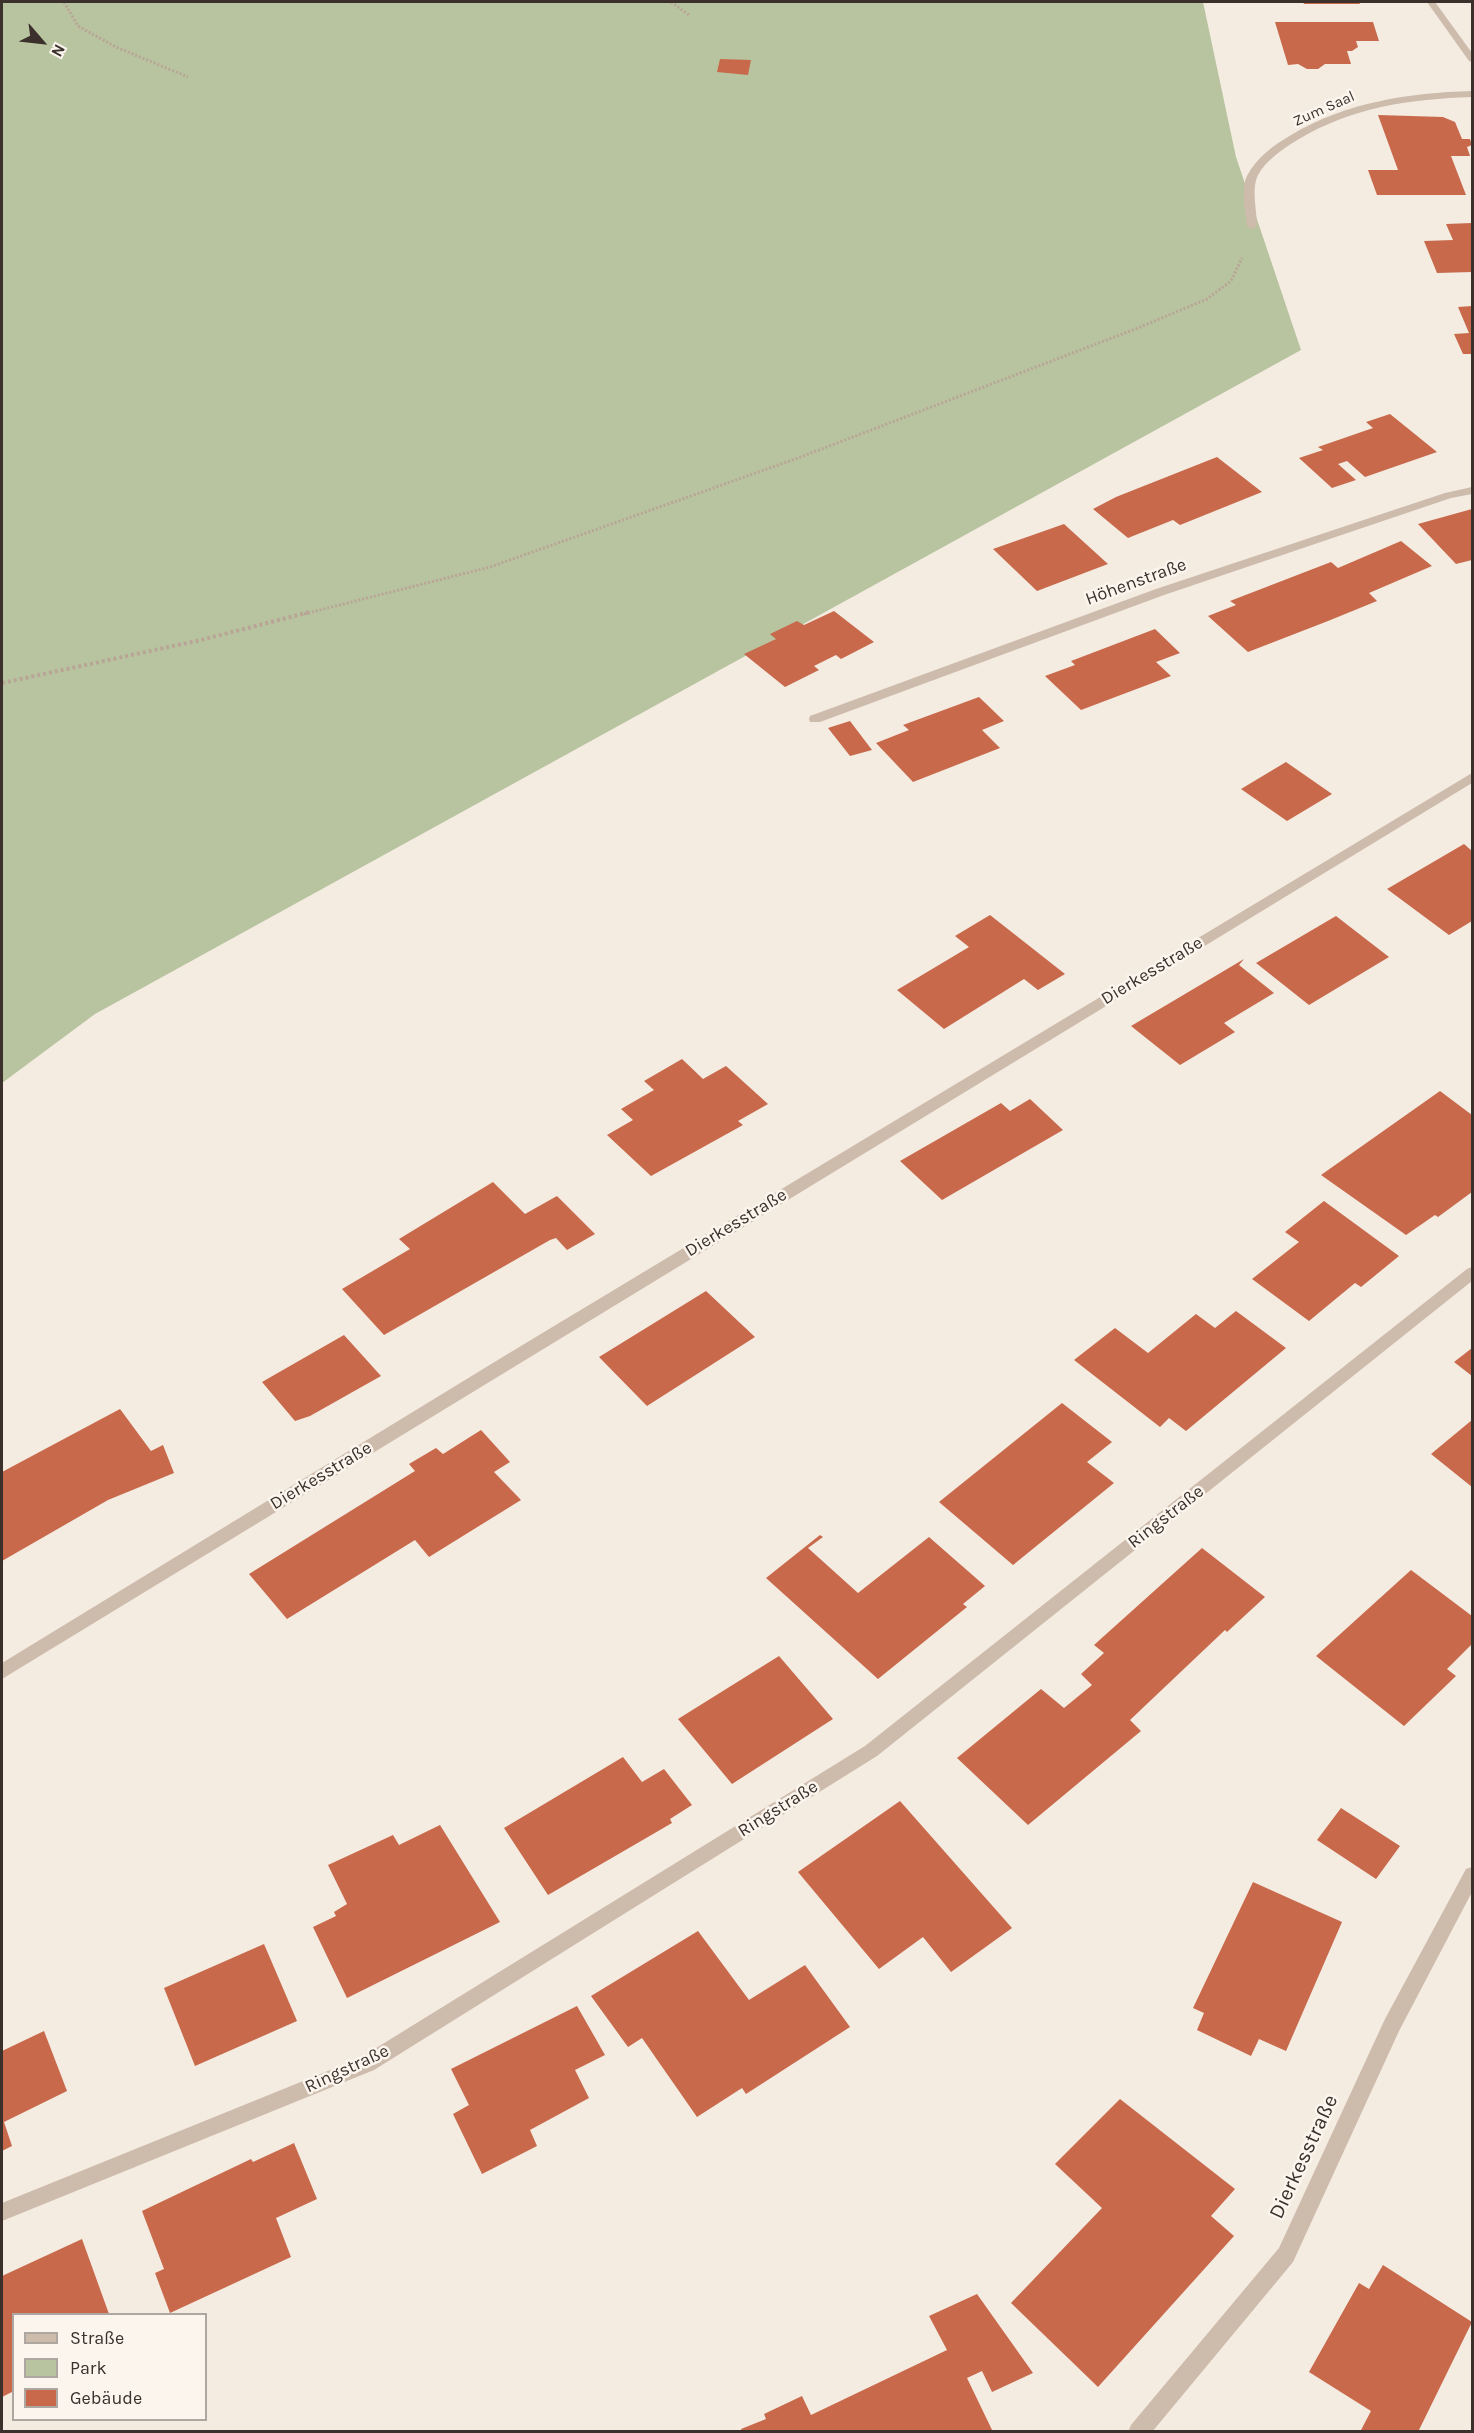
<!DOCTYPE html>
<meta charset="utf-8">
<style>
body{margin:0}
#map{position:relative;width:1474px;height:2433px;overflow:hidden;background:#f4ebe1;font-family:Karla,sans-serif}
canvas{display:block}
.frame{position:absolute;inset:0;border:3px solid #3b302b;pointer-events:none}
.legend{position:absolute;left:12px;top:2313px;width:195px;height:108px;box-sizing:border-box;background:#fbf5ee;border:2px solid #aea6a0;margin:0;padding:8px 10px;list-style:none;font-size:18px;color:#3b302b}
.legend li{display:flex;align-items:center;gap:12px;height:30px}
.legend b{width:30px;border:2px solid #aea6a0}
.north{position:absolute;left:12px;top:12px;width:60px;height:60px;-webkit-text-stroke:4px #fbf5ee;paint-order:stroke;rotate:118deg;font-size:16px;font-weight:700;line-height:24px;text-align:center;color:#3b302b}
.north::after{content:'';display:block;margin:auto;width:21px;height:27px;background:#3b302b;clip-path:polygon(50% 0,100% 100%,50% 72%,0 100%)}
</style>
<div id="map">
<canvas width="1474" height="2433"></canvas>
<div class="frame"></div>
<ul class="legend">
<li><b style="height:8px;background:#cdbbac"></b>Straße</li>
<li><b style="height:16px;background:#b8c4a0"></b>Park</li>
<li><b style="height:16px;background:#c8694b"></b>Gebäude</li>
</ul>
<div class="north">N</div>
</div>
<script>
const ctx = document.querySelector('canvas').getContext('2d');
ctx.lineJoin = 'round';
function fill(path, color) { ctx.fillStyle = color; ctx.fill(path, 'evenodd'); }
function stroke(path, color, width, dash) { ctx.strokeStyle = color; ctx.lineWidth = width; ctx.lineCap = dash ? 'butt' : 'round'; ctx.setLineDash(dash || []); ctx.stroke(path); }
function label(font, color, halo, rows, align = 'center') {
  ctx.font = font + ' Karla,sans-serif'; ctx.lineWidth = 5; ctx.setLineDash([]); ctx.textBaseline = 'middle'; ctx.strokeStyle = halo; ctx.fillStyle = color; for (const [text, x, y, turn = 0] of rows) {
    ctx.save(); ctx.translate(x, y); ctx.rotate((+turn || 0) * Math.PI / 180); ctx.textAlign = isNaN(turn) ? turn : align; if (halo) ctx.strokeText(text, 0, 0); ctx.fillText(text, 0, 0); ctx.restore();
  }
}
fill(new Path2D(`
 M2,2h1201l33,155 65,193 -1206,664 -93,69z`), '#b8c4a0');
fill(new Path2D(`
 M1303,2h56l1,2h-56z
 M1275,22h98l6,19h-23l2,6 -6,4h-5l4,13h-26l-7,5h-11l-9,-5 -10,1z
 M720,59l31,1 -3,15 -31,-3z
 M1378,115l65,2 12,5 7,17h8l2,6 -5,2 3,9h-19l15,39h-89l-9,-25h30z
 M1472,223v49l-35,1 -13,-32 29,-1 -7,-16z
 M1472,306v48h-9l-9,-20 15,-1 -11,-26z
 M1390,414l47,38 -72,25 -18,-16 -9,3 18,16 -24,8 -33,-30 24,-8 -5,-3 55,-19 -7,-6z
 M1217,457l45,35 -82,33 -7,-5 -45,18 -35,-29 23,-12z
 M1472,509v51l-16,4 -38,-40z
 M1064,524l44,40 -71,27 -44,-42z
 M1401,541l31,25 -63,27 8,8 -49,20 -80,31 -40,-36 28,-11 -6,-4 101,-39 7,6z
 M834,611l40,31 -33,17 -5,-4 -22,11 5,4 -34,17 -41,-33 32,-15 -6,-5 27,-13 7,4z
 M1155,629l25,24 -24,9 15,14 -90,34 -36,-34 30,-11 -4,-4z
 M979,697l25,24 -22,9 18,18 -87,34 -37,-39 33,-13 -6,-5z
 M850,721l22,29 -22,6 -22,-28z
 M1286,762l46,32 -45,27 -46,-32z
 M1464,844l8,7v70l-23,14 -62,-46z
 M990,915l75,59 -27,16 -14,-11 -80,50 -47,-39 72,-43 -14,-11z
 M1336,916l53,41 -80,48 -53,-42z
 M1244,959l-5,6 35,28 -50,30 11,9 -55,33 -49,-39z
 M682,1059l21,20 23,-13 42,38 -30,17 5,4 -92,51 -44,-41 26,-15 -12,-11 33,-19 -10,-9z
 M1440,1091l32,24v77l-34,25 -3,-2 -29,20 -85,-60z
 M1030,1099l33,31 -121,70 -42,-39 101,-58 9,8z
 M493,1182l32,32 32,-18 38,38 -28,16 -11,-12 -6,2 -166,95 -42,-46 68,-40 -11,-10z
 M1324,1201l75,55 -38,31 -6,-4 -46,38 -57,-42 47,-37 -14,-10z
 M706,1291l49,46 -108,69 -48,-49z
 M1236,1311l50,37 -100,83 -17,-13 -9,9 -86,-67 41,-32 33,25 48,-39 19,14z
 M344,1335l37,41 -71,40 -15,5 -33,-39z
 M1472,1348v28l-18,-14z
 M1062,1403l50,39 -25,20 27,21 -101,82 -74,-63z
 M120,1409l31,42 12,-6 11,28 -66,27 -106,61v-89z
 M1472,1420v67l-41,-33z
 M481,1430l29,32 -16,10 27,28 -92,57 -14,-17 -128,79 -38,-45 166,-103 -6,-7 27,-16 7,6z
 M820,1535l3,2 -15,11 50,45 71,-56 56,49 -22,18 4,3 -89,72 -112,-101z
 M1202,1548l63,49 -38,35 -2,-2 -95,90 11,11 -113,94 -71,-67 84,-69 23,19 28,-23 -11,-11 23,-21 -10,-8z
 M1411,1570l61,46v28l-25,25 9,7 -52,50 -88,-70z
 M779,1656l54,63 -101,65 -54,-65z
 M623,1757l19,25 22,-13 28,36 -22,14 2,4 -124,72 -44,-67z
 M900,1801l112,127 -61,44 -28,-35 -44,32 -81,-97z
 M1341,1808l59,38 -24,33 -59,-39z
 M440,1825l60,97 -153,76 -34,-71 23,-11 -2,-4 13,-8 -19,-39 65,-30 6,10z
 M1253,1882l89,40 -56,129 -27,-12 -8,17 -54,-26 7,-17 -11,-5z
 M698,1931l51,69 56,-35 45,62 -104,67 -4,-6 -45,29 -55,-79 -14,9 -37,-51z
 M264,1944l33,77 -102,45 -31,-78z
 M577,2006l28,49 -30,15 14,28 -59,32 7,16 -55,28 -29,-60 16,-9 -18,-36z
 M44,2031l23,60 -63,31 8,24 -10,5v-100z
 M1120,2099l115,90 -24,27 23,20 -136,151 -87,-84 91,-95 -47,-44z
 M294,2143l23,56 -41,19 15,39 -121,56 -15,-40 9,-4 -22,-58 109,-52 2,3z
 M82,2239l27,75h-95v77l-12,6v-121z
 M1383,2265l89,57 -54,110h-58l11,-21 -62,-39 50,-89 10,6z
 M977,2294l56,79 -41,19 -10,-21 -15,7 26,54h-251l-1,-3 25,-10 -2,-5 38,-18 9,19 136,-65 -18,-34z`), '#c8694b');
stroke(new Path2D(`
 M64,2l14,24 38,21 72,30
 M671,2l18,13
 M304,614l186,-47 308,-109 340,-130 69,-29 24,-18 11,-23`), '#b9a596', 3, [2, 2]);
stroke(new Path2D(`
 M2,683l199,-43 109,-28`), '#b9a596', 4, [3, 3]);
fill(new Path2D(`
 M1427,2h8l37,51v9l-3,-1z
 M1472,91v6c-62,2 -119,10 -173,42 -15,9 -33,21 -41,36 -7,14 -1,36 -1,51l-5,3 -5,-3c-1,-14 -7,-37 0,-50 9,-18 27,-31 44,-41 56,-33 117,-42 181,-44z
 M1472,487v7l-21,4 -287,97 -344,127h-10l-1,-3 1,-3 346,-127 289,-96z
 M1472,773v10l-1470,896v-16l504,-308z
 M1472,1267v14l-595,475 -503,314 -372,151v-18l358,-145 505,-312 602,-477z
 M1472,1867v25l-73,139 -106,231 -141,170h-24l3,-7 148,-177 106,-229 81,-150z`), '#cdbbac');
label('15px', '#3b302b', '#fbf5ee', [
 ["Zum Saal",1324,109,-24]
]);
label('18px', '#3b302b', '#fbf5ee', [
 ["Höhenstraße",1136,582,-20],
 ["Dierkesstraße",1152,971,-31],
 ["Dierkesstraße",736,1223,-31],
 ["Dierkesstraße",321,1476,-31],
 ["Ringstraße",1166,1517,-38],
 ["Ringstraße",778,1809,-32],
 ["Ringstraße",347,2069,-25]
]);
label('21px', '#3b302b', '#fbf5ee', [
 ["Dierkesstraße",1304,2157,-65]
]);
</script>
